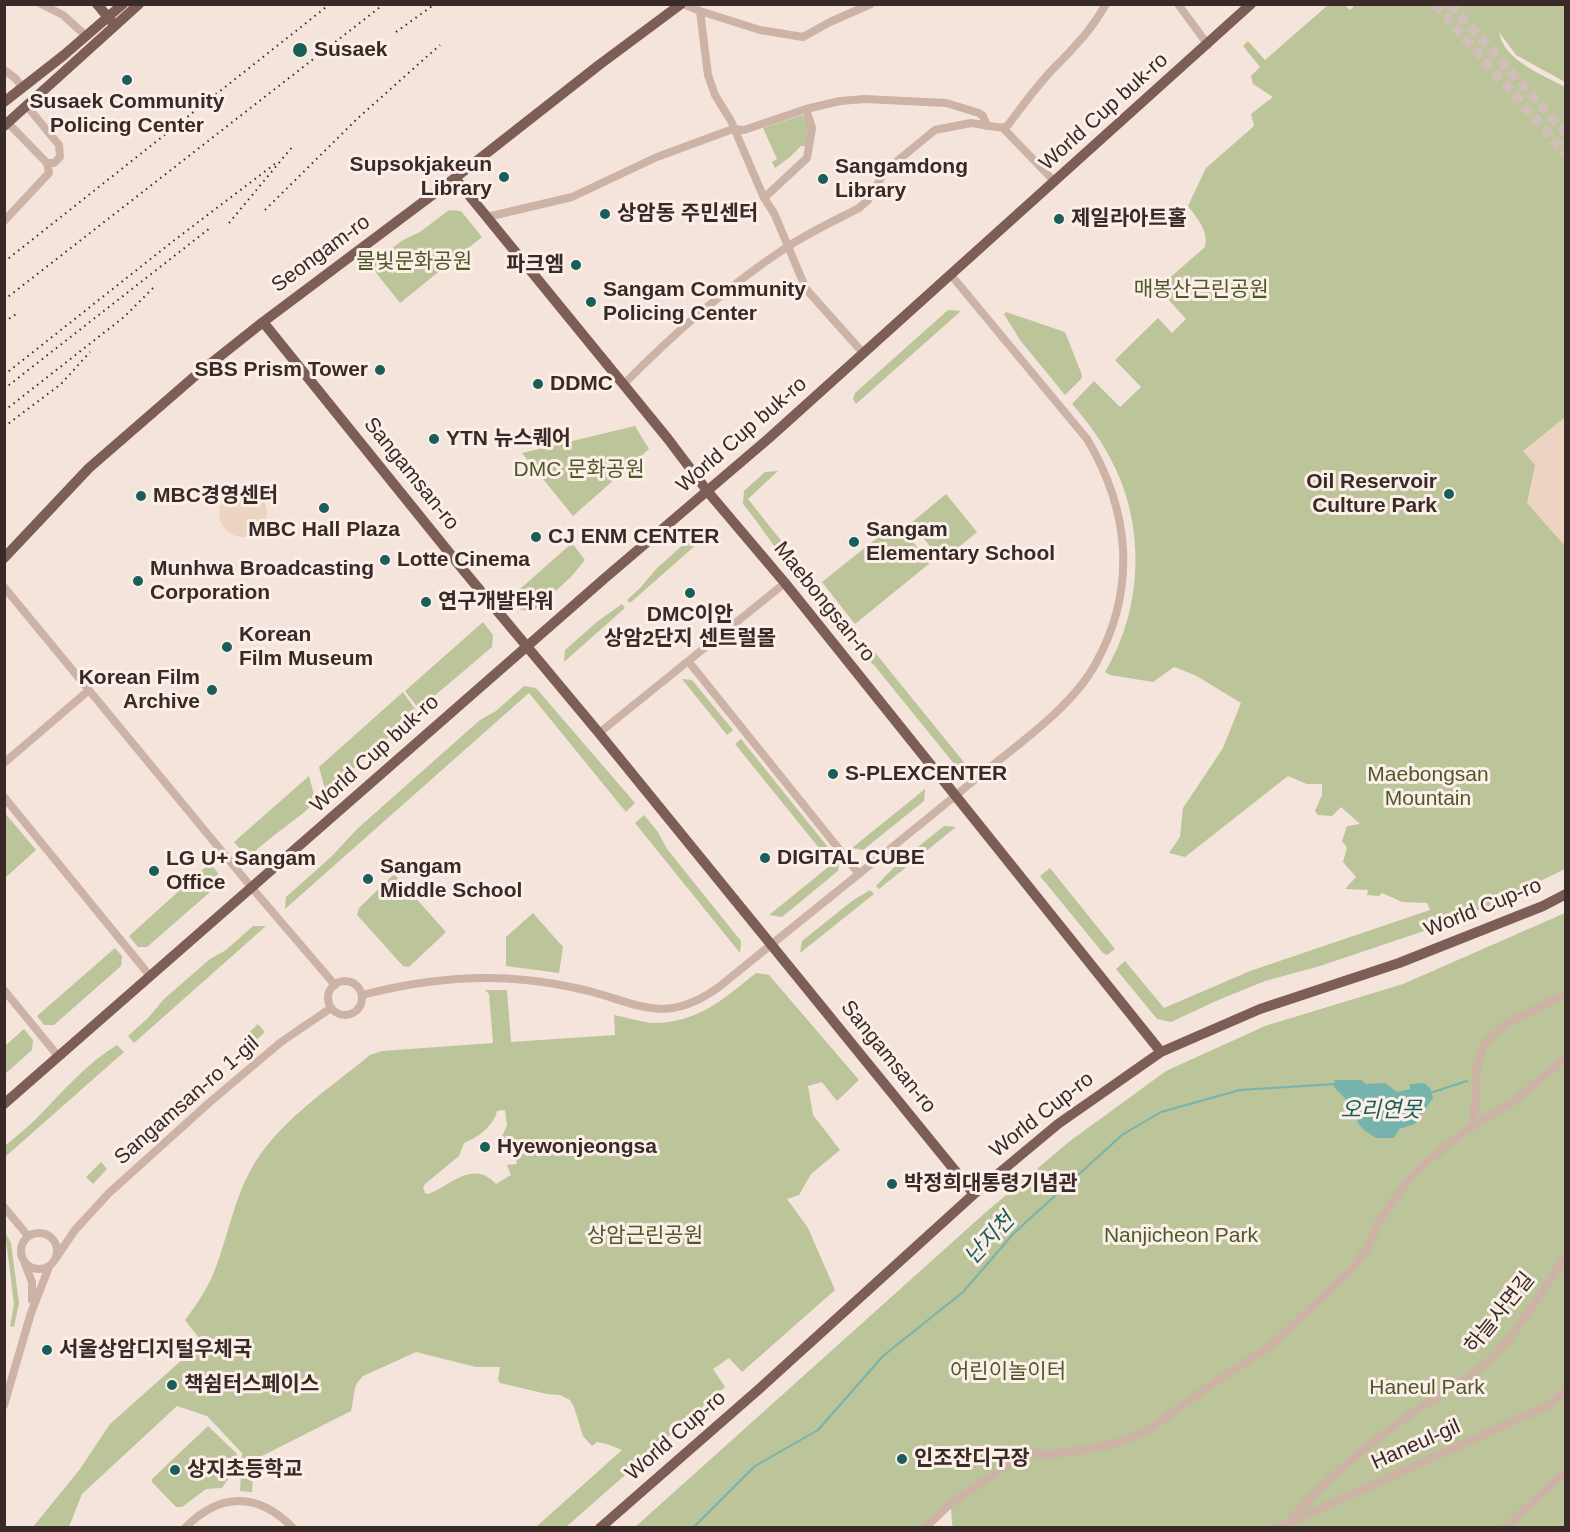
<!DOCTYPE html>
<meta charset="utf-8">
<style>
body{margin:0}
#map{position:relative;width:1570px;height:1532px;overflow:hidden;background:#f4e4db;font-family:Helvetica,sans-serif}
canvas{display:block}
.frame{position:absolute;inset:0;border:6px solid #392a27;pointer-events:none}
</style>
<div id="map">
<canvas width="1570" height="1532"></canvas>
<div class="frame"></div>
</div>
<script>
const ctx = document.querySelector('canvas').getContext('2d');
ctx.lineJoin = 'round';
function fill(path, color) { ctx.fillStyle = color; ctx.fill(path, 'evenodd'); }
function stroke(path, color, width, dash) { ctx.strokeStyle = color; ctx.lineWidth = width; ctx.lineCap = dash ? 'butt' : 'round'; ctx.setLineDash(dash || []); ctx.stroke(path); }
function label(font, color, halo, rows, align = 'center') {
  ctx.font = font + ' Helvetica,"Noto Sans KR",sans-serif'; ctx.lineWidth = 6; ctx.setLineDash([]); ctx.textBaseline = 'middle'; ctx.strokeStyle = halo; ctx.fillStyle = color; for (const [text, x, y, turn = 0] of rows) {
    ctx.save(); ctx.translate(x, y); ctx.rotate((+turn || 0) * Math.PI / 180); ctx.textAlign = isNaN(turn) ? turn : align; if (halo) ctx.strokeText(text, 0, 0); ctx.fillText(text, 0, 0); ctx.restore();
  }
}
fill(new Path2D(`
 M1356,4h56l4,2 4,-2 145,1v77l-49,-27 -17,-23c4,28 44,43 66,55v782l-72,35 -57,23 -116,39 -55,15 -49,20 -45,21 -14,-3 -41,-50 9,-8 39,47 86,-37 180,-61 -3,-7 -25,-1 -20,-9 -3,3 -12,-1 1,-5 -23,-1 11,-12 -13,-15 4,-14 -5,-7 5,-15 13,-2 -19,-17 -9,9 -14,-1 -3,-4 7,-16v-11h-15l-19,-8 -103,81 -16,-4 11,-16 3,-29 40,-60 18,-45 -46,-28 -21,-8 -21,15 -43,-7 -5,-3c39,-65 41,-150 4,-216 -10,-19 -23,-36 -37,-52l22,-23 26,26 21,-20 -26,-27 43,-42 14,15 14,-14 -28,-31 47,-41c4,-16 -8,-29 -17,-41l18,-38 48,-42 -3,-12 22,-17 -20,-13 -2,-8 9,-9 -17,-21 5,-5 17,19 63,-55h17l5,5z
 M802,115l3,2 4,11 -3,18h-5l-12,12 -14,10 -3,-6 5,-3 -14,-31z
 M449,210l12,1 21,26 -82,66 -30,-38 33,-25 17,-8z
 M948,310l13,1 -105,93 -3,-5 2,-6z
 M1006,312l59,20 17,43 -1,4 -16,16 -45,-55 -16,-26z
 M635,426l14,23 -76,67 -51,-63z
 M778,471l-30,28 62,78 -14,-2c-19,-23 -34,-48 -53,-71l1,-13 21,-19z
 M946,494l31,38 -35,29 -31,-38z
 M897,522l33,41 -75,61 -33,-42z
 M702,528l12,1 -84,74 -3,-3 14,-13 16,-19z
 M572,543l13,17 -15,18 -37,33 -12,-1 -10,-13z
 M816,584l38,48 -7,6 -32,-40z
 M622,604l3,4 -61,54 1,-12 33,-29z
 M483,622l10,13 -1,12 -73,62 -14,-18z
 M864,639l103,127 -12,-1 -81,-100 -20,-18z
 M682,679l10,1 41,50 -6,5z
 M524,686l12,2 99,115 -9,9 -97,-119 -244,216 1,-12 46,-41 25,-27 123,-109 16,-9z
 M403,692l14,20 -91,81 -7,-26z
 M741,739l98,122 -1,10 -56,46 -13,-2 63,-51 -97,-120z
 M309,776l7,26c-20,18 -42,32 -62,50l-12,-1 -8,-9z
 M925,789l-1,12 -61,49 -11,-2z
 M4,812l32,38 -31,28h-1z
 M644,815l14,17 9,17 74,92 -1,12 -105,-130z
 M944,826l12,1 -77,62 -3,-3 23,-24z
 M210,863l8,10 -1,13 -70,61h-9l-9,-11z
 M1050,868l65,81 -8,6 -4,-2 -63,-77z
 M394,874l52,58 -37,35 -6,-1 -46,-51 2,-7z
 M870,890l4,4 -74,59 2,-12 50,-40z
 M533,913l30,34 -4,26 -53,-7v-29z
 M1565,913v614l-607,1 -6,-3 -1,-20 -26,22 -291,1 352,-316 84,-71 96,-70 99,-45 138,-42z
 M253,926h13l-132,117 -6,-7 20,-18 16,-19 46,-40 16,-9z
 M115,948l7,8 -1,10 -67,59h-10l-7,-9z
 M756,973l13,2 90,105 -22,21 -15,-19 -14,4 5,29 27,35 -29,24 -12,21 -12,4 21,29 27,62 -93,82 -13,-14 -16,11 12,18 -159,140h-30l86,-77 -15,-6 -10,-2 -5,4 -9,-10 -9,-29 -4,-7 -10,-5 -13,-1 -47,-11 -2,-3 2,-13h-24l-60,-15 -53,24 -6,7 -2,5 -4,23 -97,49 -2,32 -12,-1 2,-38 -35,-37 -30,-10 -95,88 -13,33h-36l47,-58 30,-45 92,-82 -17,-22c13,-17 25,-35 32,-56 11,-30 17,-62 32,-91 26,-50 79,-83 121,-118l12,-4 111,-8 -4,-49 -4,-4h22l4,52 104,-7 -1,-20c12,2 26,7 38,8 46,0 70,-23 104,-50zM505,1110l2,15 -7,16 10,13 5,-1 2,11 -10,1 4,10 -15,9c-24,-25 -45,2 -68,10l-3,-1 -2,-5 2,-4 34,-28 5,-13c14,-6 29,-16 33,-32z
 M258,1024l7,8 -17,16 -7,-8z
 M24,1029l9,11 -1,10 -27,24v-28z
 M117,1045l7,7 -119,105v-11c10,-9 22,-18 32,-28 25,-26 49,-54 80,-73z
 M101,1162l6,7 -14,15 -7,-7z
 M5,1232l6,11 8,60 -5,24 -4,-1 4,-22z
 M208,1426l29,28 -2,15 -13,19 -16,1 -24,18h-6l-24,-25v-3z`), '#bcc499');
fill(new Path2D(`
 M1565,417v129l-38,-43 8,-38 -12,-14z
 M219 513a24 24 0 1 1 48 0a24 24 0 1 1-48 0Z`), '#edd3c1');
fill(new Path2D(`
 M1335,1080h26l5,4 19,-1 12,9 13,-3v-5l14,-1 6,5 3,10 -18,26 -16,5 -5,9h-18l-11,-7 -7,-8 -4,-15 -20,-21z`), '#77b3ad');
stroke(new Path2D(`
 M1430,1093l37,-12
 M693,1528l62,-62 63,-36 65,-74 80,-64 51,-59 108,-98 39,-23 79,-22 95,-6`), '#77b3ad', 2);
stroke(new Path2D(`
 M1435,4l131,150
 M1450,4l116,129`), '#cfbfb7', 10, [10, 5]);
stroke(new Path2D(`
 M41,4l22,11 22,20
 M683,4l17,7 8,64 7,20 16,26 33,77 10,15 32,76 58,65
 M1178,4l30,41
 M700,11l60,19 43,7 27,-15 41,-18
 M4,70l11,8 8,10
 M8,123l39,40h7l6,-6 -1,-12 -33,-40
 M1003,128l5,-3c16,-21 32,-44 51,-62 20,-21 32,-33 47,-59
 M764,198l43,-40 5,-30 -6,-19
 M487,217l85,-20 85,-40 76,-28 11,1 62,-21 34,-8 25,-2 81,4 33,10 4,3 4,10
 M4,221l45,-48 -2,-10
 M623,385c50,-51 105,-99 164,-138 23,-15 49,-27 72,-39l9,-8 17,-29 50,-41 36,-7 32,5 52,54
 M4,587l248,301 83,97
 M689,662l170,212
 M599,733l186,-150
 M4,763l84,-72
 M4,797l146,179
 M328 998a17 17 0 1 1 34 0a17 17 0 1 1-34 0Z
 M4,990l54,66
 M362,995c54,-14 108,-21 164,-15 21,2 42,6 63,11 55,15 78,33 130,-4 88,-72 177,-142 264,-214 38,-31 90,-67 113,-110 41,-75 34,-152 -9,-224l-136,-164
 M1472,1126l4,-26 1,-35 8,-22 21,-19 60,-30
 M4,1207l24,29
 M21 1251a18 18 0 1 1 36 0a18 18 0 1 1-36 0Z
 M56,1258l19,-28 34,-37 101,-91 71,-60 50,-34
 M25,1264l7,18v18
 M4,1405l27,-92 18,-46
 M1290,1521c36,-44 84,-81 131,-114 24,-16 51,-29 72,-50 28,-30 50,-67 73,-101
 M185,1528c35,-36 73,-36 108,0
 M925,1528l25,-24 77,-52 19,3 30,-4 37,-7 32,-12 73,-52 54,-35 79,-75 18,-25 10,-24 27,-38 23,-23 43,-34 42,-25 52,-43
 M1277,1528l274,-124 15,-15
 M1505,1528l61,-57`), '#cdb2a6', 8);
stroke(new Path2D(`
 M97,4l15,18
 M4,102l60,-47 59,-51
 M4,126l135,-122
 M455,178l213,261 40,53 77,91 376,469
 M263,322l201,249 135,162 375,461
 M4,558l85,-90 106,-92 68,-54 192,-144 144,-113 82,-61
 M4,1104l601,-526 163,-139 483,-435
 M600,1528l158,-138 216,-196 84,-70 103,-72 99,-43 139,-46 144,-57 23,-12`), '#7c5e57', 10);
stroke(new Path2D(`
 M396,32l39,-28
 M265,210l93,-92 82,-73
 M229,223l64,-77
 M4,262l326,-258
 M4,300l380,-296
 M4,322l14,-9
 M4,375l168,-133 104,-79
 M4,389l206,-161
 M4,411l120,-94 29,-29
 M4,427l57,-43 29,-32`), '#392a27', 2, [1.5, 4.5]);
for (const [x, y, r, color] of [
 [300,50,8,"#195e58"],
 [127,80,6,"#195e58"],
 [504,177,6,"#195e58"],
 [823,179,6,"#195e58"],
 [605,214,6,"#195e58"],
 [1059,219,6,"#195e58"],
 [576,265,6,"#195e58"],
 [591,302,6,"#195e58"],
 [380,370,6,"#195e58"],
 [538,384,6,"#195e58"],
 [434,439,6,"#195e58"],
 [1449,494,6,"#195e58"],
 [141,496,6,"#195e58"],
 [324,508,6,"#195e58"],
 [536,537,6,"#195e58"],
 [854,542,6,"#195e58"],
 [385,560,6,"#195e58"],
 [138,581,6,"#195e58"],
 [690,593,6,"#195e58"],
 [426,602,6,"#195e58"],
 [227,647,6,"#195e58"],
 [212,690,6,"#195e58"],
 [833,774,6,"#195e58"],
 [765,858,6,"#195e58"],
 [154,871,6,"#195e58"],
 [368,879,6,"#195e58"],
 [485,1147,6,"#195e58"],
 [892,1184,6,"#195e58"],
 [47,1350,6,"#195e58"],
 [172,1385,6,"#195e58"],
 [902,1459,6,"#195e58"],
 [175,1470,6,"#195e58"]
]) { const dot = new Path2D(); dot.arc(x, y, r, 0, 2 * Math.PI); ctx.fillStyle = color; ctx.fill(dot); stroke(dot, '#fbefe8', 2); }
label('bold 21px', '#392a27', '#fbefe8', [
 ["Susaek",314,50],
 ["Susaek Community",127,102,"center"],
 ["Policing Center",127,126,"center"],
 ["Supsokjakeun",492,165,"right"],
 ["Library",492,189,"right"],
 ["Sangamdong",835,167],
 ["Library",835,191],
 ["상암동 주민센터",617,214],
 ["제일라아트홀",1071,219],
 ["파크엠",564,265,"right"],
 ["Sangam Community",603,290],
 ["Policing Center",603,314],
 ["SBS Prism Tower",368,370,"right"],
 ["DDMC",550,384],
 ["YTN 뉴스퀘어",446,439],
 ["Oil Reservoir",1437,482,"right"],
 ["Culture Park",1437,506,"right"],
 ["MBC경영센터",153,496],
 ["MBC Hall Plaza",324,530,"center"],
 ["Sangam",866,530],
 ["Elementary School",866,554],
 ["CJ ENM CENTER",548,537],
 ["Lotte Cinema",397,560],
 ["Munhwa Broadcasting",150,569],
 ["Corporation",150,593],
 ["연구개발타워",438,602],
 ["DMC이안",690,615,"center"],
 ["상암2단지 센트럴몰",690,639,"center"],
 ["Korean",239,635],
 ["Film Museum",239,659],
 ["Korean Film",200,678,"right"],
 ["Archive",200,702,"right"],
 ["S-PLEXCENTER",845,774],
 ["DIGITAL CUBE",777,858],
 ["LG U+ Sangam",166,859],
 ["Office",166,883],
 ["Sangam",380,867],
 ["Middle School",380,891],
 ["Hyewonjeongsa",497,1147],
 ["박정희대통령기념관",904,1184],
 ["서울상암디지털우체국",59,1350],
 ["책쉼터스페이스",184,1385],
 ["인조잔디구장",914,1459],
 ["상지초등학교",187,1470]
], 'left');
label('21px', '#392a27', '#fbefe8', [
 ["World Cup buk-ro",1104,112,-42],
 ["Seongam-ro",321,254,-36],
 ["World Cup buk-ro",742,435,-41],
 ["Sangamsan-ro",411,474,51],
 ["Maebongsan-ro",824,602,51],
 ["World Cup buk-ro",375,754,-42],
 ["World Cup-ro",1483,908,-22],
 ["Sangamsan-ro",888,1057,51],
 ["Sangamsan-ro 1-gil",187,1101,-41],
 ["World Cup-ro",1042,1115,-38],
 ["하늘사면길",1500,1313,-51],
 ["World Cup-ro",676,1436,-41],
 ["Haneul-gil",1416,1445,-24]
]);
label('21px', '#4e5929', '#fbefe8', [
 ["물빛문화공원",414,262],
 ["매봉산근린공원",1201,290],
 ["DMC 문화공원",579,470],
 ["Maebongsan",1428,775],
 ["Mountain",1428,799],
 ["상암근린공원",645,1236],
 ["Nanjicheon Park",1181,1236],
 ["어린이놀이터",1008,1372],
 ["Haneul Park",1427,1388]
]);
label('italic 22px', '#195e58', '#fbefe8', [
 ["오리연못",1381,1111],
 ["난지천",990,1239,-47]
]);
</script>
